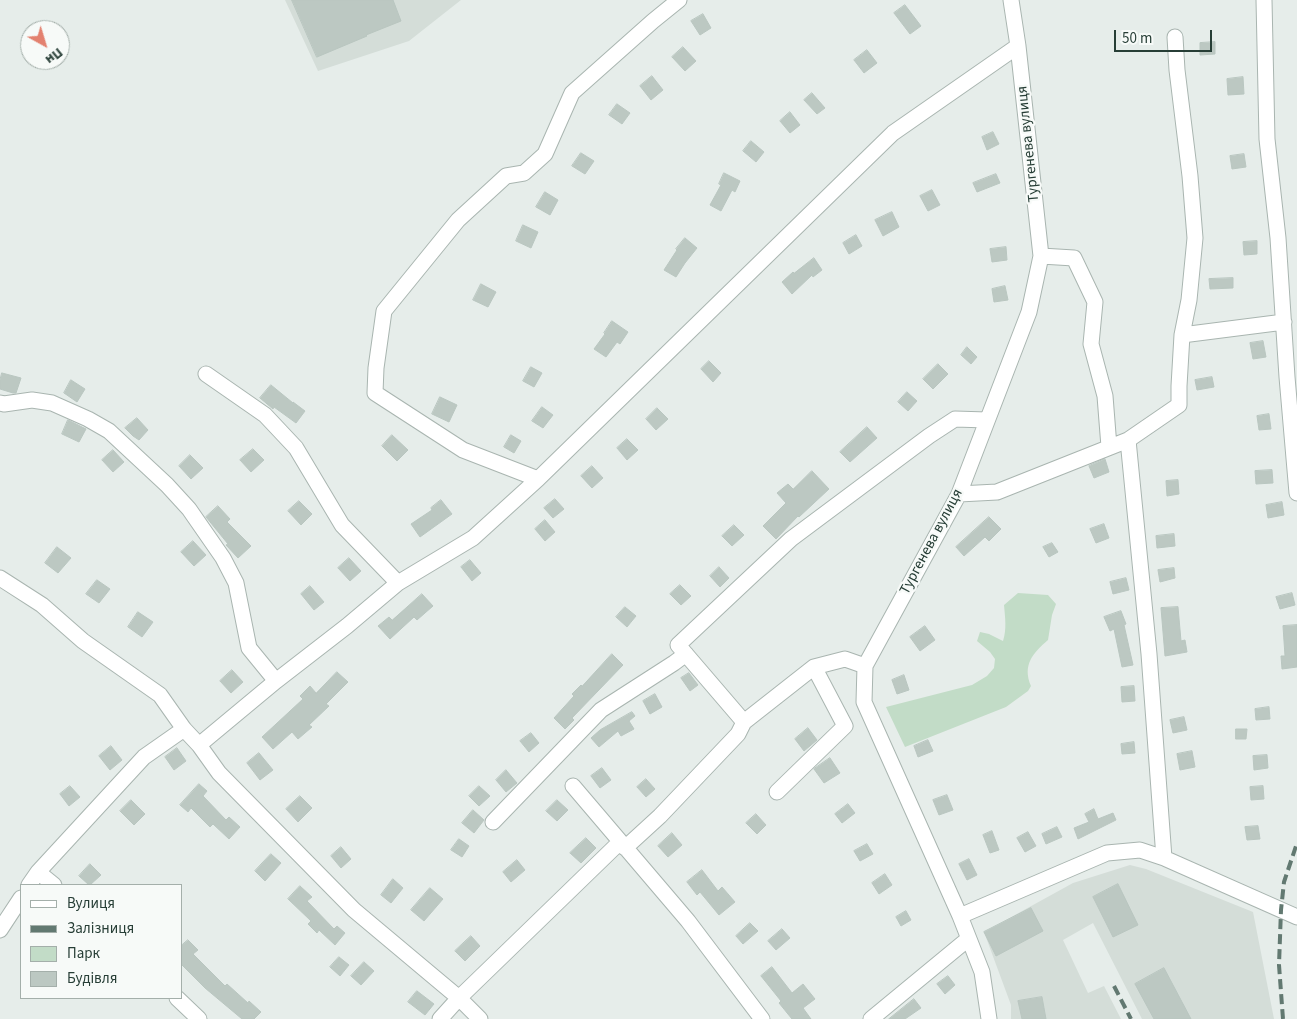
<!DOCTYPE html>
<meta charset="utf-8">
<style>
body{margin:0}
#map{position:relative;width:1297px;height:1019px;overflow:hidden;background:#e6edea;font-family:"Source Sans 3",sans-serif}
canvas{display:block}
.legend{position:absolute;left:20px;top:884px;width:162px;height:115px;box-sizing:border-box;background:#f7faf8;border:1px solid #a4afaa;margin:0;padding:6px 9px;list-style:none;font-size:15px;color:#273e36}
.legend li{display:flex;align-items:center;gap:10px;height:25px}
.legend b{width:25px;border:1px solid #a4afaa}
.north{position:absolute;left:20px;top:20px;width:50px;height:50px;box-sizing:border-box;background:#f7faf8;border:1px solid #a4afaa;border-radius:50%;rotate:141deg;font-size:14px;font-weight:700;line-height:20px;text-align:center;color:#273e36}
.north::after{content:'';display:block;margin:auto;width:18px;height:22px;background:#e3816f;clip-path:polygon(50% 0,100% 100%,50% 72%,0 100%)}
.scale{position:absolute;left:1114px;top:30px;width:98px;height:22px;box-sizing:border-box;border:2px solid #273e36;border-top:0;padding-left:6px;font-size:15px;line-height:18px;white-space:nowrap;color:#273e36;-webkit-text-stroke:4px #f7faf8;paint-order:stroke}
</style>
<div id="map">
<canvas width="1297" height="1019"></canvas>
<ul class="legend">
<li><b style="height:6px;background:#fff"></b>Вулиця</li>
<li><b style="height:6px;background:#627971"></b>Залізниця</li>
<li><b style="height:14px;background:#c2dcc7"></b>Парк</li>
<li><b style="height:14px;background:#bcc8c2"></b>Будівля</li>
</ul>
<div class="north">Пн</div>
<div class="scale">50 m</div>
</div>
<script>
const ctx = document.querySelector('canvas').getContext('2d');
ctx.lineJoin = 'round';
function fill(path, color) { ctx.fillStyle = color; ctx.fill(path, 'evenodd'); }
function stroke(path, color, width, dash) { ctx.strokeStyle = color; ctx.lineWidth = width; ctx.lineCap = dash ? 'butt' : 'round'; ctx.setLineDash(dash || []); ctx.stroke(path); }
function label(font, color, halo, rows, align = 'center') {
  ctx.font = font + ' "Source Sans 3",sans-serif'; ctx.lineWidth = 4.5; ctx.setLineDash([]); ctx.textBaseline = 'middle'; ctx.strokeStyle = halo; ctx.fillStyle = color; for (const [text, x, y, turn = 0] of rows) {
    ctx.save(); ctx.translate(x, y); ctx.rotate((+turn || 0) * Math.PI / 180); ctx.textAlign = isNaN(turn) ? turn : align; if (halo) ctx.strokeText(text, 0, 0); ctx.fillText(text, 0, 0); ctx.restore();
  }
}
fill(new Path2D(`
 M285,0h176l-52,41 -91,30z
 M1130,865l16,4 107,43 21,107h-132l-49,-96 -30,17 25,53 16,-7 17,33h-110v-14l-27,-73 89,-49z`), '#d4ddd8');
fill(new Path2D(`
 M1018,593l30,2 8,9 -4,11 -4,25c-15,13 -26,25 -17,46l-3,5 -22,16 -101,40 -19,-40 86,-22 15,-9 7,-8 1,-9 -5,-7 -13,-11 3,-9 9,2 14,7c4,-12 2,-24 1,-36z`), '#c2dcc7');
const building = new Path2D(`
 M292,0h101l8,21 -35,14 1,1 -50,21z
 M905,5l16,21 -11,8 -16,-21z
 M703,14l8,14 -11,7 -9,-14z
 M1215,42v12l-15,1v-12z
 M683,47l13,14 -11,10 -13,-14z
 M867,50l10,13 -13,10 -10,-13z
 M652,76l11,14 -12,10 -11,-14z
 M1243,77l1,17 -16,1 -1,-16z
 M812,93l13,15 -8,6 -13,-14z
 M617,104l13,9 -8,11 -13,-9z
 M790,112l10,13 -10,8 -10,-12z
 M993,132l6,12 -12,6 -5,-13z
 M751,141l13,11 -8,10 -13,-11z
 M581,153l13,8 -9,13 -13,-8z
 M1244,154l2,13 -14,2 -2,-13z
 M724,173l16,8 -5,11 -3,-2 -11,21 -11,-6 11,-20 -2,-1z
 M996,174l4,9 -23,9 -4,-9z
 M932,190l8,15 -12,6 -8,-15z
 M545,192l13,8 -8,15 -14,-8z
 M892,212l7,15 -16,9 -8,-16z
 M523,225l15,7 -7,16 -15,-7z
 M856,235l6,11 -13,8 -6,-11z
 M685,238l12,10 -12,15 -9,14 -12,-7 13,-20 -1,-1z
 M1257,241v13l-13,1 -1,-13z
 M1006,247l1,13 -15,2 -2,-13z
 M814,258l8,12 -9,7 -1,-2 -20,19 -10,-12 11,-10 1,1z
 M1233,278v10l-23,1 -1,-10z
 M481,284l15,8 -8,15 -15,-7z
 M1005,286l3,14 -14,2 -2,-13z
 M612,321l16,11 -8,12 -3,-2 -11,15 -12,-8 11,-15 -1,-1z
 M1263,341l3,16 -13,2 -3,-16z
 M967,347l10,10 -6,7 -10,-9z
 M709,361l12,12 -8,9 -12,-13z
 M938,364l10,10 -15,15 -10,-10z
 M531,367l11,6 -8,14 -11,-6z
 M2,373l19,5 -5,15h-3l-13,-4v-9z
 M1212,377l2,10 -17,3 -2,-10z
 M71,380l14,9 -8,13 -13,-9z
 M271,385l22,18v-1l12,9 -9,12 -22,-16 -1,2 -13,-11z
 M907,392l10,9 -9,10 -10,-9z
 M440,397l17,8 -8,17 -17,-8z
 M542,407l11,8 -10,13 -11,-7z
 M657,408l11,11 -12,11 -10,-11z
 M1269,414l2,15 -12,1 -2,-14z
 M137,418l11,12 -9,10 -6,-4 -8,-8z
 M68,420l18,9 -7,13 -17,-8z
 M867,427l10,11 -27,24 -10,-10z
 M392,435l16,15 -11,11 -15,-15z
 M511,435l10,6 -7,12 -10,-6z
 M627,439l11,11 -11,10 -10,-12z
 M253,449l11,11 -13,12 -11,-12z
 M113,450l11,12 -11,10 -11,-12z
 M190,455l13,13 -12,11 -12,-13z
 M1105,459l4,13 -15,6 -5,-12z
 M592,466l11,12 -11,10 -11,-12z
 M1272,470l1,13 -17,1 -1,-13z
 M812,471l17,18 -30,28 -1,-1 -22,23 -13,-13 23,-23 -9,-10 11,-9 5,5z
 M1178,480l1,14 -12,2 -1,-15z
 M555,499l9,10 -11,9 -9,-10z
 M441,500l11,14 -32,23 -9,-13 21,-14 -1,-2z
 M299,501l13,13 -11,11 -13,-14z
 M1282,502l2,13 -16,3 -2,-13z
 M218,506l12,13 -3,3 24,24 -13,12 -12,-13 2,-1 -22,-27z
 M989,517l12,12 -12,12 -4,-4 -21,19 -8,-9z
 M545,520l10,12 -10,9 -10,-12z
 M1104,524l5,14 -13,5 -6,-14z
 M734,525l10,10 -12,11 -10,-10z
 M1174,534l1,12 -18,2 -1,-12z
 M193,541l13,14 -12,11 -13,-14z
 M1052,543l6,9 -9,5 -6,-10z
 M57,547l14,11 -13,15 -13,-10z
 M349,558l12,13 -11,10 -12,-13z
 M470,560l11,13 -9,8 -11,-14z
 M719,567l10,11 -9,9 -10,-11z
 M1174,568l1,10 -15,4 -2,-12z
 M1126,578l3,12 -16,4 -3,-12z
 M97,580l13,9 -11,14 -13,-9z
 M680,585l11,11 -10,9 -11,-11z
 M310,586l14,16 -10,8 -13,-16z
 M1292,593l3,12 -15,4 -4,-12z
 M422,594l11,12 -16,14 -3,-3 -24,22 -12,-13 11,-9 3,3z
 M625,607l11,9 -9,11 -11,-10z
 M1178,607l3,34 4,-1 2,12 -22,4 -4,-48z
 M1121,611l5,13 -2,1 9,40 -11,2 -8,-38 -4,2 -6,-14z
 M138,612l15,10 -11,15 -14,-10z
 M1297,625v42l-15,2 -1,-13h4l-2,-30z
 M925,626l10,14 -15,11 -10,-14z
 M612,654l11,11 -51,53 2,2 -9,9 -11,-11 20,-22 -2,-2 9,-9 1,1z
 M232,670l11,12 -12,11 -11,-12z
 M337,672l11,10 -22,22 3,2 -20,19 3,2 -14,12 -6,-7 -19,17 -11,-12 41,-38 -3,-3 10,-10 6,7z
 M689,673l9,12 -8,6 -9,-13z
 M904,675l5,15 -12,4 -5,-14z
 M1134,686l1,15 -13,1 -1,-15z
 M655,694l7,13 -12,7 -7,-13z
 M1269,707l1,12 -14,1 -1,-11z
 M632,712l3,4 -6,5 5,8 -13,7 -3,-5 -19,16 -8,-9 9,-8z
 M1184,717l3,13 -14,3 -3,-13z
 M808,728l9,12 -13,11 -9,-12z
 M1236,729h11l-1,10h-10z
 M531,733l8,10 -10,9 -9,-11z
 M928,740l5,11 -15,6 -4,-11z
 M1134,742l1,11 -13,1 -1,-10z
 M111,746l11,14 -12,10 -11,-14z
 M177,748l9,13 -12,9 -9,-13z
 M1192,751l3,16 -15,3 -3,-16z
 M259,753l14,17 -13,10 -13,-17z
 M1267,755l1,13 -14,2 -1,-14z
 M830,758l10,15 -16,10 -10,-14z
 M602,768l9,12 -11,8 -9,-12z
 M506,770l11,13 -11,9 -10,-12z
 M646,779l9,10 -9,8 -9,-10z
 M199,784l8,7 -4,5 23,24 3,-3 11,10 -11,12 -16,-15 -3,3 -19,-19 -3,4 -8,-7z
 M70,786l10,11 -11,9 -9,-12z
 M479,786l11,10 -11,10 -10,-10z
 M1263,786l1,13 -13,1 -1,-13z
 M947,795l6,15 -14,5 -6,-15z
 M300,796l12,12 -14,14 -12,-13z
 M131,800l14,14 -11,11 -14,-14z
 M557,800l11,10 -11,11 -11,-10z
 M848,804l7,9 -13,10 -7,-9z
 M1094,809l4,10 15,-6 3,7 -38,19 -4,-11 15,-6 -4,-8z
 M473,810l11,10 -10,13 -12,-10z
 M756,814l10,11 -9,9 -11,-11z
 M1258,826l2,13 -13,1 -2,-13z
 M1057,827l5,10 -16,7 -4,-10z
 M992,831l7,19 -9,3 -7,-18z
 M1028,832l8,14 -11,6 -8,-14z
 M672,833l10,12 -14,12 -10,-11z
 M586,838l10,10 -15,15 -11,-10z
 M459,839l10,7 -7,11 -11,-7z
 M867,844l6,10 -13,7 -6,-10z
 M341,847l10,12 -10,9 -10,-12z
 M271,854l10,9 -16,18 -10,-10z
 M969,859l8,16 -10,5 -8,-16z
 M517,860l8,10 -14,12 -8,-10z
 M90,864l11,11 -11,10h-1l-10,-9z
 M702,870l16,21 4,-4 13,15 -16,13 -19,-23 -3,3 -10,-13z
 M885,874l7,11 -13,9 -7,-11z
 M393,879l10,9 -12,15 -10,-8z
 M1118,884l20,41 -25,12 -20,-40z
 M300,886l12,11 -5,4 27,28 3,-3 8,7 -10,12 -16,-15 -2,3 -9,-9 3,-3 -23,-22z
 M430,888l13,11 -19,22 -13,-11z
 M1031,908l12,23 -47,25 -12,-24z
 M906,911l5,9 -10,6 -5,-9z
 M750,923l8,8 -15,13 -7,-8z
 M782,929l8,9 -14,12 -8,-9z
 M471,936l9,10 -15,15 -10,-10z
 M188,940l10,10 -5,4 32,32 2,-2 21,19 1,-2 12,11 -7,7h-12l-37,-31 -24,-24v-18z
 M339,957l10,8 -9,11 -10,-9z
 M364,962l10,9 -13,14 -10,-9z
 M772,967l20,26 11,-9 12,15 -12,9 8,11h-19l-13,-16 2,-2 -20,-25z
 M1164,968l27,51h-37l-19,-35z
 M948,976l7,9 -10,9 -8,-10z
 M417,991l17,13 -9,11 -17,-13z
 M1042,997l4,22h-24l-4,-18z
 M914,999l7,9 -16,11h-16z`);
fill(building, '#bcc8c2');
stroke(building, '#b9c6c0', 1);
const minor = new Path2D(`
 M1264,0l3,139 11,99 9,139 10,116
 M1041,256l33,2 21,44 -4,42 14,52 4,51
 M1182,335l102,-13
 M206,374l59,41 31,33 46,77 56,58
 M0,403l4,1 28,-4 20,3 36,16 21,12 58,54 22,24 34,49 13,25 13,65 27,33
 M1128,440l21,214 15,204
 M538,479l-75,-29 -88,-57 1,-25 8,-57 74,-91 48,-44 18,-3 21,-19 27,-61 81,-72 26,-21
 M959,494l38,-2 131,-52 51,-35v-19l3,-51 7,-35 6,-62 -5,-62 -13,-106 -2,-33
 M0,578l42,27 41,36 77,54 24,34 15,16 20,28 135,137 105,88 21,21
 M744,722l-66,-77 113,-106 138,-103 26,-17 32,1
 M199,745l77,-64 71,-55 51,-43 75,-45 65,-59 355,-346 125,-87
 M573,786l115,135 74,98
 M777,792l68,-66 -31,-59
 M493,822l108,-112 73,-47 12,-9
 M625,848l35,-32 78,-82 6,-12 70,-55 31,-8 20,7
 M38,872l16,13
 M29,885l9,-13 106,-115 40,-28
 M960,916l147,-63 33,-3 24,8 133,59
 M0,930l21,-32
 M177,998l22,21
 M440,1019l19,-21 161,-156
 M871,1019l97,-80
 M989,1019l-7,-47 -22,-56 -96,-214 1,-36 94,-172 70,-182 12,-56 -23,-210 -7,-46`);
stroke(minor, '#a9b5b0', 17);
stroke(minor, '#fff', 15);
stroke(new Path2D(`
 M1114,986l17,33
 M1283,1019l-4,-54 2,-55 3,-28 13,-39`), '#627971', 4, [10, 5]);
label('15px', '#273e36', '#f7faf8', [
 ["Тургенева вулиця",1029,144,-96],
 ["Тургенева вулиця",932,542,-62]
]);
</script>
